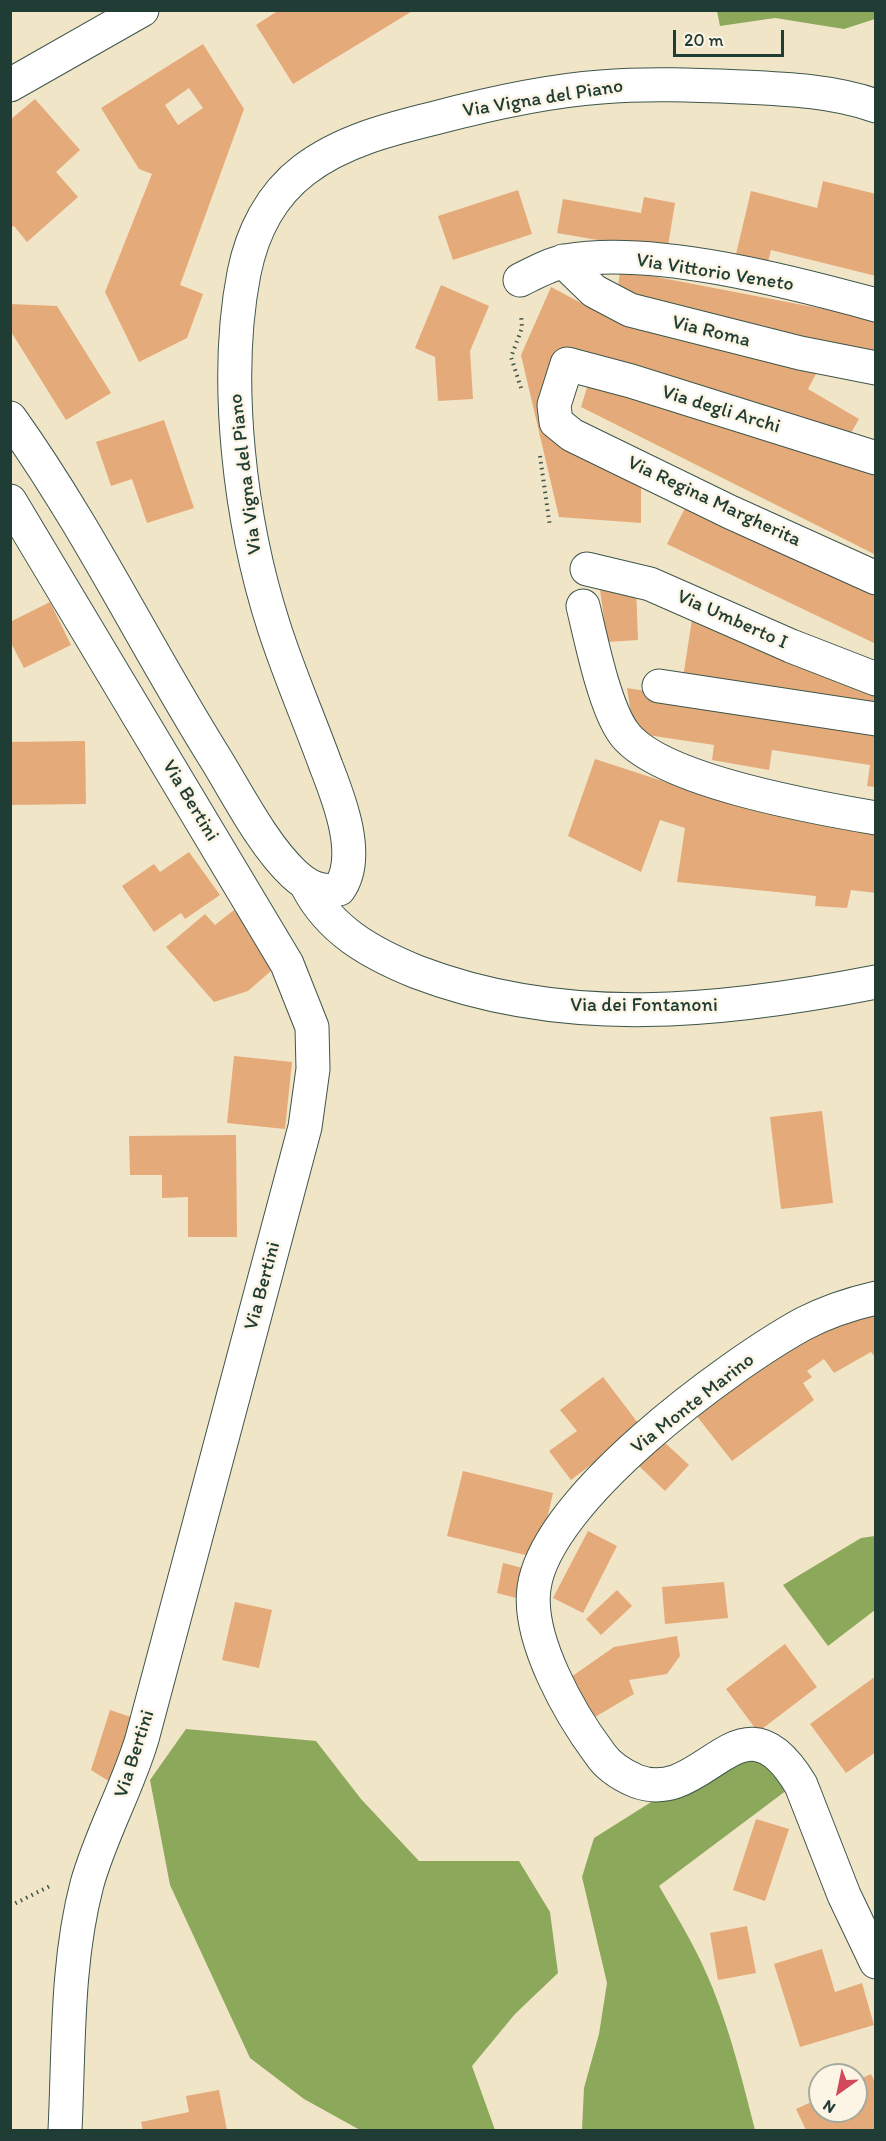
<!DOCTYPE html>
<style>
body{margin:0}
#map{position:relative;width:886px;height:2141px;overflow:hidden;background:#f1e5c7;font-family:Itim,sans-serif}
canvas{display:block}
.frame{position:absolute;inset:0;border:12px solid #1f3d34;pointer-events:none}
.north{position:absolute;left:808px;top:2063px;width:60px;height:60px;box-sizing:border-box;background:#fcf5e5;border:2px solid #a4ab9e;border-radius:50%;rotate:213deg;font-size:16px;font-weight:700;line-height:24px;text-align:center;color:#1f3d34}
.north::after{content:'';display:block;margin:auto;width:21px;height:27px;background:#d1495b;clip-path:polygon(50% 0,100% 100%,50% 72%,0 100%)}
.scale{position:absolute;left:673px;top:30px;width:111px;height:27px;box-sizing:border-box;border:3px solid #1f3d34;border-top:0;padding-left:8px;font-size:18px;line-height:21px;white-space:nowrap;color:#1f3d34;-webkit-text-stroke:4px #fcf5e5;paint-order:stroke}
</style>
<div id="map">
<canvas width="886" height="2141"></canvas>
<div class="frame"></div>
<div class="north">N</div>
<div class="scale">20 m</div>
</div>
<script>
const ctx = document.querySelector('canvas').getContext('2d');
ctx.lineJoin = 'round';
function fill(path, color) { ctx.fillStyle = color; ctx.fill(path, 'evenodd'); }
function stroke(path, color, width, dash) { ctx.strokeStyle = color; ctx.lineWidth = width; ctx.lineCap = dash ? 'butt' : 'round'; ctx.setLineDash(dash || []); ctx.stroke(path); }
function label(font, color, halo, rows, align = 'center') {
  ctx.font = font + ' Itim,sans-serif'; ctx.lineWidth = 5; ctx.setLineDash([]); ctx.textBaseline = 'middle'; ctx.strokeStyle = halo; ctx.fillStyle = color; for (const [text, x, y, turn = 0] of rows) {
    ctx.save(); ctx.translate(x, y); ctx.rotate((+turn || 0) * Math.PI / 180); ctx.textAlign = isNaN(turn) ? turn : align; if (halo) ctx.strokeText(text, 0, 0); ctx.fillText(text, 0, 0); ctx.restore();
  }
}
fill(new Path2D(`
 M717,11h158v8l-31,10 -69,-11 -55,8z
 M875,1536v74l-47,36 -45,-61 78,-47z
 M186,1729l130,12 45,58 58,62h100l31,51 8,61 -43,41 -43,52 23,64h-135l-56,-31 -54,-41 -80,-173 -20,-105z
 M753,1753l34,37 -128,96c20,34 40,67 54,103 18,45 30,94 42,141h-173l2,-42 15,-54 8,-51 -25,-106 12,-39 70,-44z`), '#8ca85b');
fill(new Path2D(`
 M279,10h135l-121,74 -37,-59z
 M203,44l41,65 -64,176 23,9 -16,44 -48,24 -34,-70 47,-118 -13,-5 -38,-61zM189,88l14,20 -25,17 -13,-20z
 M35,99l45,51 -24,22 22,25 -51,45 -13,-16 -4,2v-108z
 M823,181l53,13v82l-105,-26 -3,12 -32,-8 15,-63 66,17z
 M518,190l14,44 -79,26 -15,-44z
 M644,197l31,6 -8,49 -110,-19 6,-34 78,14z
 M620,270l256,49v37l-259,-57z
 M441,285l48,21 -19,45 3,48 -35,2 -3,-44 -20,-9z
 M551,287l64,34 202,51 -9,17 51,30 -12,21 -288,-87 -11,70 93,54v46l-82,-6 -38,-162z
 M10,304l47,2 54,87 -45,27 -56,-90z
 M590,378l286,96v81l-295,-148z
 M164,420l30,88 -47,15 -15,-44 -21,7 -15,-44z
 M688,502l188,90v52l-209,-100z
 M599,582l37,5 2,53 -31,2z
 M50,602l21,43 -47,23 -14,-27v-19z
 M693,613l183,76v21l-194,-26z
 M627,688l249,39v60l-9,-1 3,-21 -98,-15 -3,20 -57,-10 2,-15 -80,-12z
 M85,741l1,63 -76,1v-63z
 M595,759l156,51 125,19v64l-25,-3 -4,18 -32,-2 1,-10 -139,-14 8,-54 -25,-8 -19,52 -73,-36z
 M189,852l31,43 -35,24 -4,-6 -27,19 -32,-46 32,-22 6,8z
 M234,910l46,53 -32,28 -34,11 -48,-55 39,-33 10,11z
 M234,1056l58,6 -7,67 -58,-6z
 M822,1111l11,92 -52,6 -11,-92z
 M236,1135l1,102h-49v-40l-26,1v-23h-32l-1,-39z
 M876,1309v49l-5,-6 -37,21 -10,-14 -17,12 5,6 -9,6 11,17 -82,61 -40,-51 124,-85z
 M603,1377l38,50 -70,53 -22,-29 28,-20 -17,-21z
 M663,1441l26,24 -24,26 -26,-25z
 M463,1471l90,22 -15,65 -91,-22z
 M588,1531l29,15 -34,67 -30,-15z
 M503,1563l24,6 -3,31 -27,-7z
 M724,1582l4,36 -63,6 -3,-37z
 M617,1590l15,16 -31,29 -15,-16z
 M235,1602l37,8 -13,58 -37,-8z
 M677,1636l3,20 -13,18 -38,6 5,14 -39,23 -24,-40 43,-30z
 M785,1644l32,43 -59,45 -32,-43z
 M876,1676v76l-30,21 -36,-49z
 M110,1710l27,9 -22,66 -24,-15z
 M756,1819l33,10 -24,72 -32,-11z
 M747,1926l9,47 -38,7 -8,-47z
 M822,1949l13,43 27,-9 12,42 -74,22 -26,-83z
 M871,2074l5,10v46h-70l-10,-21 24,-11v13h36v-30z
 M219,2090l8,40h-84l-2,-8 48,-10 -3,-16z`), '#e5aa7a');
const minor = new Path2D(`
 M10,85l132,-75
 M563,261l31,30 36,19 170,43 76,15
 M520,280c14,-7 30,-16 46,-19 85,-16 226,21 310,44
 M876,458l-245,-77 -64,-17 -13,41 2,17 16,13 158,77 146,66
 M10,501l277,463 25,63 1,42 -8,58 -163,612c-15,50 -41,95 -55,145 -21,80 -18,165 -22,246
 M587,569l63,15 141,62 85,33
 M583,606c8,33 21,99 40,126 33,48 194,76 253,86
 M659,686l217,33
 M306,884c23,46 64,69 111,88 149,57 306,40 459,10
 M876,1298c-26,6 -50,14 -73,26 -76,42 -257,175 -269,264 -7,51 36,126 66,166 8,12 22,21 36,27 70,27 104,-98 165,4l43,110 32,67`);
const major = new Path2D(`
 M10,418c78,109 136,230 207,343 22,36 47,85 77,113 13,12 27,20 45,15 23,-32 0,-90 -13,-123 -17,-47 -37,-92 -52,-139 -34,-105 -51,-246 -30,-354 8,-40 27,-78 60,-103 38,-29 86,-41 131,-52 53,-14 110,-27 166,-31 47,-4 94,-2 141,0 44,2 92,4 134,19`);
stroke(minor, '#3e564a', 35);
stroke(major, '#3e564a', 35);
stroke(new Path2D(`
 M521,388l-10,-31 11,-29 -1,-13
 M540,456l10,71
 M10,1906l40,-20`), '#3e564a', 4, [1.5, 4.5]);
stroke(minor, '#fff', 33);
stroke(major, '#fff', 33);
label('20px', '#1f3d34', '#fcf5e5', [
 ["Via Vigna del Piano",543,99,-9],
 ["Via Vittorio Veneto",715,273,9],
 ["Via Roma",711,332,14],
 ["Via degli Archi",721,410,17],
 ["Via Vigna del Piano",246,474,-97],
 ["Via Regina Margherita",714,502,25],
 ["Via Umberto I",732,620,24],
 ["Via Bertini",190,801,59],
 ["Via dei Fontanoni",644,1006],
 ["Via Bertini",263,1286,-75],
 ["Via Monte Marino",693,1404,-38],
 ["Via Bertini",135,1754,-72]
]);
</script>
